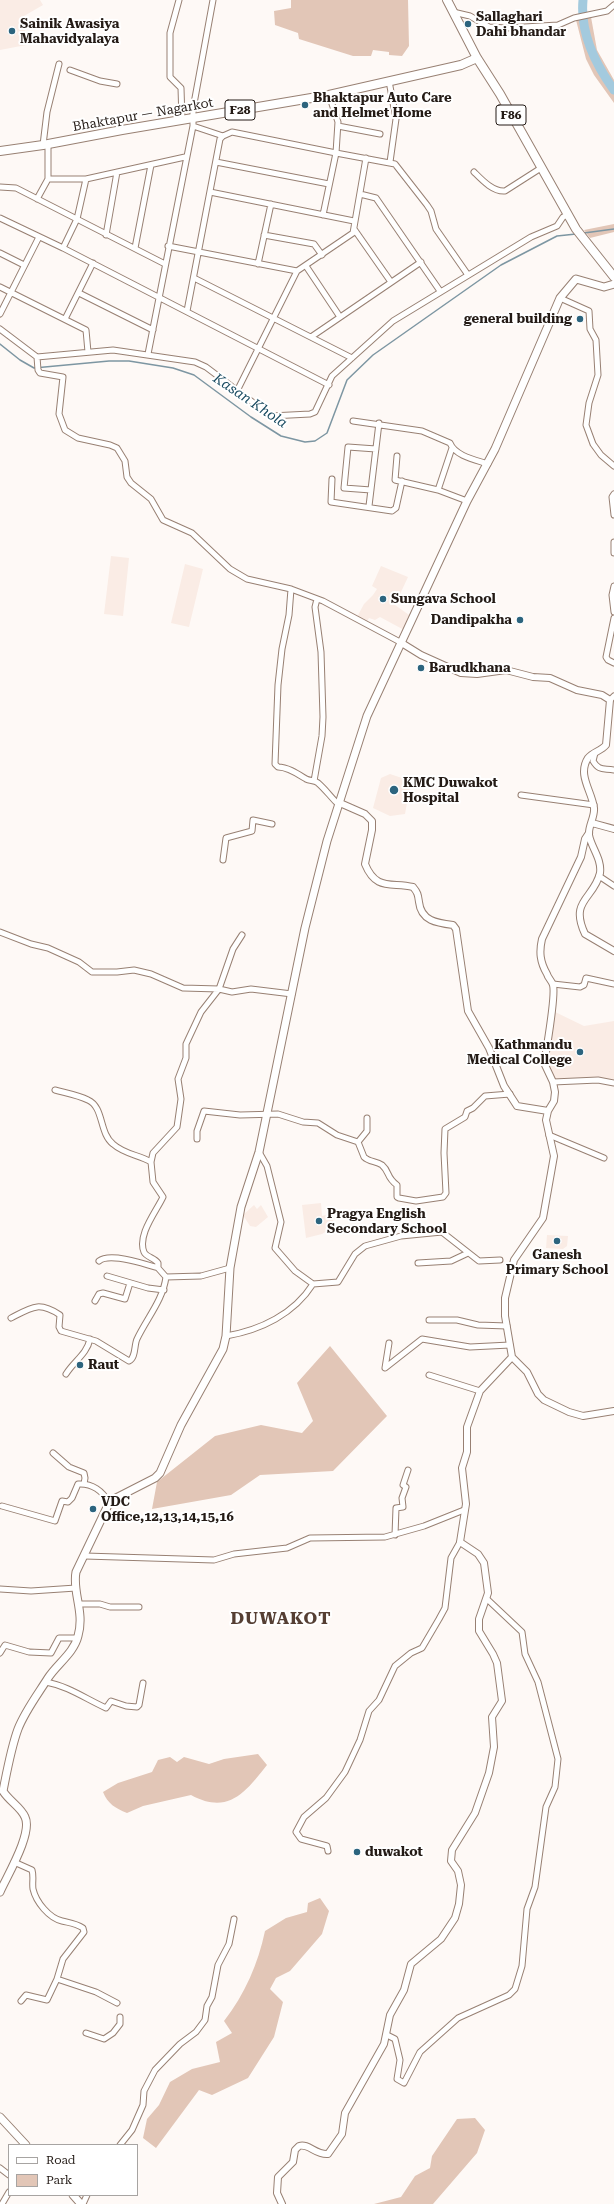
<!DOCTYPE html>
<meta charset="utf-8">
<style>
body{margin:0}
#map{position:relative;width:614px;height:2204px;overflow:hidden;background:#fef9f6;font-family:"Roboto Serif",serif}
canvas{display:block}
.legend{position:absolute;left:8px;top:2144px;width:130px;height:52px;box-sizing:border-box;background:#fff;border:1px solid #a7a4a2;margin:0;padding:5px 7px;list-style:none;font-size:12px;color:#241b16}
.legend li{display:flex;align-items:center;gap:8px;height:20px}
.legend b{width:20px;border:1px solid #a7a4a2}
</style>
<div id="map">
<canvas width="614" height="2204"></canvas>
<ul class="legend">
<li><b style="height:5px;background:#fff"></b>Road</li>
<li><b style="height:11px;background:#e2c6b7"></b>Park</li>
</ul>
</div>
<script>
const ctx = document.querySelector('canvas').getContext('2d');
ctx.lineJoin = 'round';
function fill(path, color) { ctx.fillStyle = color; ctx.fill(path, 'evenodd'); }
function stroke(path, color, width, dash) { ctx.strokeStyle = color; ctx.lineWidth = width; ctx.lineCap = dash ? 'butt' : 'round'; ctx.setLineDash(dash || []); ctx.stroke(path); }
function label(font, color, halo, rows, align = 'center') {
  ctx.font = font + ' "Roboto Serif",serif'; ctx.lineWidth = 4; ctx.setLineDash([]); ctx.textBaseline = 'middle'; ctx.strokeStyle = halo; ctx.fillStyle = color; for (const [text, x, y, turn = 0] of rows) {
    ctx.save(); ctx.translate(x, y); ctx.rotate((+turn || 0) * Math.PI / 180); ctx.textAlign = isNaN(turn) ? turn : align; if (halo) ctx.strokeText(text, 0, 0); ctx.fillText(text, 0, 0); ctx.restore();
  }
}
fill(new Path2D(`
 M0,0h40l3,5 -19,11 2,29 -26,5z
 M111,556l18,2 -6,58 -19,-2z
 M185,564l18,5 -14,58 -18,-4z
 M381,566l27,11 -13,28 17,12 -6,14 -26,-14 -5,3 -6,-2 -3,5 -9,-6 7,-13 9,-9 4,-6 -5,-3z
 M390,774l21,7 -6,33 -15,2 -17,-8 8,-30z
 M551,1010l33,16 30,-5v62l-61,-1 -8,-23z
 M321,1203l1,13 9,-2 4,12 -13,8 -16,4 -4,-33z
 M254,1205l3,4 4,-4 7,12 -12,10 -6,-1 -7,-11z
 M547,1235l21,1 -1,10 -4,3 -17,-1z`), '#faece5');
fill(new Path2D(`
 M291,0h117l1,46 -7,10 -13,-1v-3l-16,-2 -2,6h-18l-54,-17 -1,-6 -23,-8 -1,-14 17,-3z
 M591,17l6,33 17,30v23l-20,-28 -8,-16 -10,-39z
 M614,224v8l-24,6 -6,-8z
 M330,1346l57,70 -54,55 -73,4 -29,20 -79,14 5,-27 58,-46 46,-11 41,8 11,-12 -16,-38z
 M258,1754l9,11c-22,28 -39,50 -76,30l-48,11 -16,7c-12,-5 -19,-9 -24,-21l15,-9 34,-11 6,-12 12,-3 7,5 7,-5 25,7 15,-5z
 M320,1898l9,13 -7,23 -32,37 -14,7 -6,11 13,13 -9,35 -26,41 -36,17 -13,-5 -43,58 -13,-10 4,-19 12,-14 11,-23 22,-13 28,-7 -4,-20 16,-9 -8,-12c21,-27 34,-57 41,-90l21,-13 21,-6 1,-9z
 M475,2118l10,12 -8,23 -44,51h-59l27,-7 14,-21 15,-8 2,-12 25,-37z`), '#e2c6b7');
stroke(new Path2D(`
 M584,233l30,-4
 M0,344l20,16 14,8 75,-7h20l44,7 21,7 57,42 30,19 24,6 10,-1 12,-8 20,-53 26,-25 128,-90 56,-29 19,-2`), '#7d96a2', 1.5);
stroke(new Path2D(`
 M583,0c-3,32 13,65 31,90`), '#a3cade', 9);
const minor = new Path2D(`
 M179,0l-9,33v44l11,11 1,32
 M453,12l17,4 19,11 18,1 51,-3 16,-7 33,-7 7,-6
 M70,70l30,11 17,3
 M389,81l7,38 -6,43
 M329,95l9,27 -2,31 59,11 32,41 4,6 5,18 32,46
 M193,126l30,10 9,-4 104,21 -13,62
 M338,126l42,8
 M43,145l4,-33 12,-48
 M216,162l113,22
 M474,172c8,8 19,20 31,19l36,-23
 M48,179h38l99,-22
 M0,187l16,1 149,76
 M210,192l144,29
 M360,194l16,4 64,93
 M37,199l11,-20v-34
 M0,218l63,30 266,137
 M354,229l37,53
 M106,235l11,-63
 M264,235l50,9 8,11
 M168,246l129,25 -60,120
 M63,248l14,-29 9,-40
 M135,248l16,-83
 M0,253l24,12
 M258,264l13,-60
 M306,266l34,51
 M297,271l56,-38 13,-75
 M194,278l158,80
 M0,287l86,43 2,22
 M79,293l74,37
 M560,298l29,13 1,18 6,11 2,35 -9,28 -3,22 7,19 8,11 13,11
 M187,311l33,-172 3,-3
 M0,314l39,-77
 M65,319l28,-56
 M0,329l37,28 76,-7 82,12 11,5 65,49 39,-2 5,-2 17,-36 61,-55 138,-84 26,-11 6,-9 5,-2
 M311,337l110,-75
 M148,354l45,-228v-17l20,-109
 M37,357l1,13 2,3 23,4 -4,37 6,16 13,8 32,7 7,3 8,13 2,16 4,6 20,16 12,21 29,13 38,36 17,10 44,10 32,12 77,41
 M353,421l69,10 28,12c5,13 26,17 38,21
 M397,456l-2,24 43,10 29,11
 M332,479l-1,23 61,9 4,-3 6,-27
 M371,490l-27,-2 4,-41 28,2
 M438,490l14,-42
 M614,494l-2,3 2,18
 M369,506l10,-83
 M614,542v11
 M614,586l-2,9 2,17
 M291,589l-2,26 -7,34 -4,36 -3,79 3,3c10,0 20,7 28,12 4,2 9,1 12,4 7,6 12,13 18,19l4,1
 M614,618l-8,39 2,3 6,3
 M610,700l4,-4
 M595,753l-2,8c6,10 10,7 21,9
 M314,781l8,-45 1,-19 -2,-65 -6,-45 2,-8
 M521,795l73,10
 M223,860l3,-22 26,-7 1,-11 19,4
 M599,876l15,10
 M0,932l31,12 17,4 31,14 13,10h25l17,-2 17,4 32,14 36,1 13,3 19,-3 41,5
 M553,984l27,3 4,-2 2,-7 28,6
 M553,1082l45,-2 16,3
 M55,1090c11,3 23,5 33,10 16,7 11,33 25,44 11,10 26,11 38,18
 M549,1135l55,23
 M197,1139v-8l7,-20 36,4 38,-1 25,8 15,1 19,12 21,7 6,15c5,5 12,4 18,8 8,7 4,12 15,20v12l2,1 17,3 27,-4 3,-4 -2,-40 1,-24 20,-12 2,-6 6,-3 12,-12 25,-2
 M358,1142l9,-11v-13
 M259,1152l8,14 14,56 -6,26 20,23 18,13 25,-2 17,-28 10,-8 36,-10 41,-4 37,29 21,-1
 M99,1261c11,-9 46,3 59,7
 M418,1263l33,-2 17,-8
 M230,1268l-29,8 -35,1 -8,-9v-5c-3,-5 -12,-6 -14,-11 -7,-17 12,-40 19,-55l-10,-15 -2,-20 2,-9 24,-26 4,-28 -3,-20 8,-21v-14l15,-32 18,-23 14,-40 9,-14
 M107,1276l41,12 16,2
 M95,1301l4,-7 4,-1 22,6 5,-16
 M11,1318c21,-11 28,-17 49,-3l-1,12 2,4 35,10 33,20c7,-3 5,-16 8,-22 10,-21 26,-39 29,-62
 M429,1320h28l21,5 29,1
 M226,1336c35,-6 68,-22 87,-52
 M389,1343l-4,25 37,-29 48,8 40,-2
 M66,1374c8,-13 21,-20 24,-35
 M429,1375l51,16
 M53,1453l16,14 15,6 1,5 -1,6
 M2,1506l53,15 7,-20 6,1 4,-4 6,-14c14,-1 25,7 31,19
 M395,1535l1,-27 7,-1 -1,-9 4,-11 -3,-2 5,-15
 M85,1556l129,4 20,-6 53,-6 23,-10 75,-1 39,-11 40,-16
 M0,1589l31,2 45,-3
 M80,1604h20l10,3h29
 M0,1653l5,-8 24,7 22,1 8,-15h18
 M46,1682c22,4 40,17 60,26l5,-7 15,5 11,1 2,-2 4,-22
 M328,1851l-1,-5 -26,-7 -5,-7 8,-15 22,-19 19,-26 15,-32 9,-29 10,-11 16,-34 16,-13 11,-5 17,-29 6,-11 6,-50 9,-16
 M14,1862l18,8c2,7 0,12 1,19 3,13 16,29 29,32 8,2 13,2 21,7l1,4 -21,27 -6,20 39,13 21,11
 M21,2001l5,-6 21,5 10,-21
 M86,2033l18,6 9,-6 7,-9v-7
 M387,2035l8,4 5,21 -3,19 7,4 16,-31 38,-34 51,-23 6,-6 7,-23 5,-57 8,-22 11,-80 9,-20 3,-28 -20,-77 -13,-28 -3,-22 -35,-33
 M120,2145l12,-15 11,-25 1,-14 11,-21 25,-26 16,-12 9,-12 2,-14 5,-9 6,-32 11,-21 5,-25
 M0,2168l9,7
 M2,2204l7,-12
 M83,2204l4,-9`);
const tertiary = new Path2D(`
 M400,642l21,13 40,18 16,1 29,-4 27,7 17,1 27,12 25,5 8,5 -4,45c-5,6 -13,7 -18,13 -11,17 4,33 6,50 1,9 -6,18 -5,27 2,12 13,24 11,38 -6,26 -31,27 -15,61l29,17
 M340,803l25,11 7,7v9l-7,34c11,27 26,18 48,23 5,6 5,8 6,15 2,19 18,21 34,23l3,4 12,82 21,37 15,38 13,20 31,5
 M592,823l22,6
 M512,1357l-7,-41v-18l9,-38 29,-42 11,-62 -8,-36 2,-9 6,-10 1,-9 -2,-10 -8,-17v-6c2,-15 11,-63 8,-74 -1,-4 -5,-7 -6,-11 -7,-12 -8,-22 -5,-35l39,-82 4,-18 4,-6
 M512,1357l15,15 11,22 6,6 25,12 14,4 31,-5
 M282,2204l-5,-11 1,-16 15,-15 2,-12 4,-4c10,-3 16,9 29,8l14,-20 3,-21 39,-69 6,-29 14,-25 7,-26 30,-25 14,-21 4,-14 2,-19 -3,-14 -7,-10 1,-11 23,-37 14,-40 5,-26 -2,-30 10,-16 -5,-38 -4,-9 -14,-23v-12l9,-26 -4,-30 -6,-9 -18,-12 6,-38 -4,-36 5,-16v-25l13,-36 32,-34`);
const secondary = new Path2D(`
 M0,1892c7,-16 33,-59 25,-75 -4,-10 -16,-16 -22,-26 4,-20 8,-43 15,-62 7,-18 20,-35 30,-51 9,-14 26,-25 30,-42 7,-24 -6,-44 -2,-64l34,-71 45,-23 5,-5 21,-48 42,-76 3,-13 4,-68 11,-61 18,-55 46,-224 22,-87 40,-125 100,-215 28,-52 65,-151 16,-19 28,8 10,-3
 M0,2117l26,28
 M73,2195l8,9`);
const primary = new Path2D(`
 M447,0l30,58 23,36 76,135 38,48
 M0,151l43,-6 79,-15 207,-35 132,-30 16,-7`);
stroke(minor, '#988073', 7);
stroke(tertiary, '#988073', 8);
stroke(secondary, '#988073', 9);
stroke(primary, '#988073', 10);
stroke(minor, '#fff', 5);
stroke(tertiary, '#fff', 6);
stroke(secondary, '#fff', 7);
stroke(primary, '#fff', 8);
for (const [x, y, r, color] of [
 [468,24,4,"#2c647e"],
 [12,31,4,"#2c647e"],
 [305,105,4,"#2c647e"],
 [580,319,4,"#2c647e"],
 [383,599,4,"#2c647e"],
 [520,620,4,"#2c647e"],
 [421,668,4,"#2c647e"],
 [394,790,5,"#2c647e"],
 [580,1052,4,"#2c647e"],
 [319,1221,4,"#2c647e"],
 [557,1241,4,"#2c647e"],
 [80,1365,4,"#2c647e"],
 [93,1509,4,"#2c647e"],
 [357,1852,4,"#2c647e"]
]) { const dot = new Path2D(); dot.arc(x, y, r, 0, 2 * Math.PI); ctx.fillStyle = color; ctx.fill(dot); stroke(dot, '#fff', 1.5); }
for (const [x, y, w] of [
 [240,110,30],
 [511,115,30]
]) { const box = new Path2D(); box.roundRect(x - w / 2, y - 10, w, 20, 3); ctx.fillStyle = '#fff'; ctx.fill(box); stroke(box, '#241b16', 1); }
label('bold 12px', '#241b16', null, [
 ["F28",240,110],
 ["F86",511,115]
]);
label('bold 13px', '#241b16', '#fff', [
 ["Sallaghari",476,17],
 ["Dahi bhandar",476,32],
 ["Sainik Awasiya",20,24],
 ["Mahavidyalaya",20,39],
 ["Bhaktapur Auto Care",313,98],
 ["and Helmet Home",313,113],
 ["general building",572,319,"right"],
 ["Sungava School",391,599],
 ["Dandipakha",512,620,"right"],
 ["Barudkhana",429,668],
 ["KMC Duwakot",403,783],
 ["Hospital",403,798],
 ["Kathmandu",572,1045,"right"],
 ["Medical College",572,1060,"right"],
 ["Pragya English",327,1214],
 ["Secondary School",327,1229],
 ["Ganesh",557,1255,"center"],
 ["Primary School",557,1270,"center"],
 ["Raut",88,1365],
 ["VDC",101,1502],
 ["Office,12,13,14,15,16",101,1517],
 ["duwakot",365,1852]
], 'left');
label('13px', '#241b16', '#fff', [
 ["Bhaktapur — Nagarkot",143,115,-10]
]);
label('italic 14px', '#194b61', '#fff', [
 ["Kasan Khola",250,401,34]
]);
ctx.letterSpacing = '1px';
label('bold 17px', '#553f34', '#fff', [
 ["DUWAKOT",281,1619]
]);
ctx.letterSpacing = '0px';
</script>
